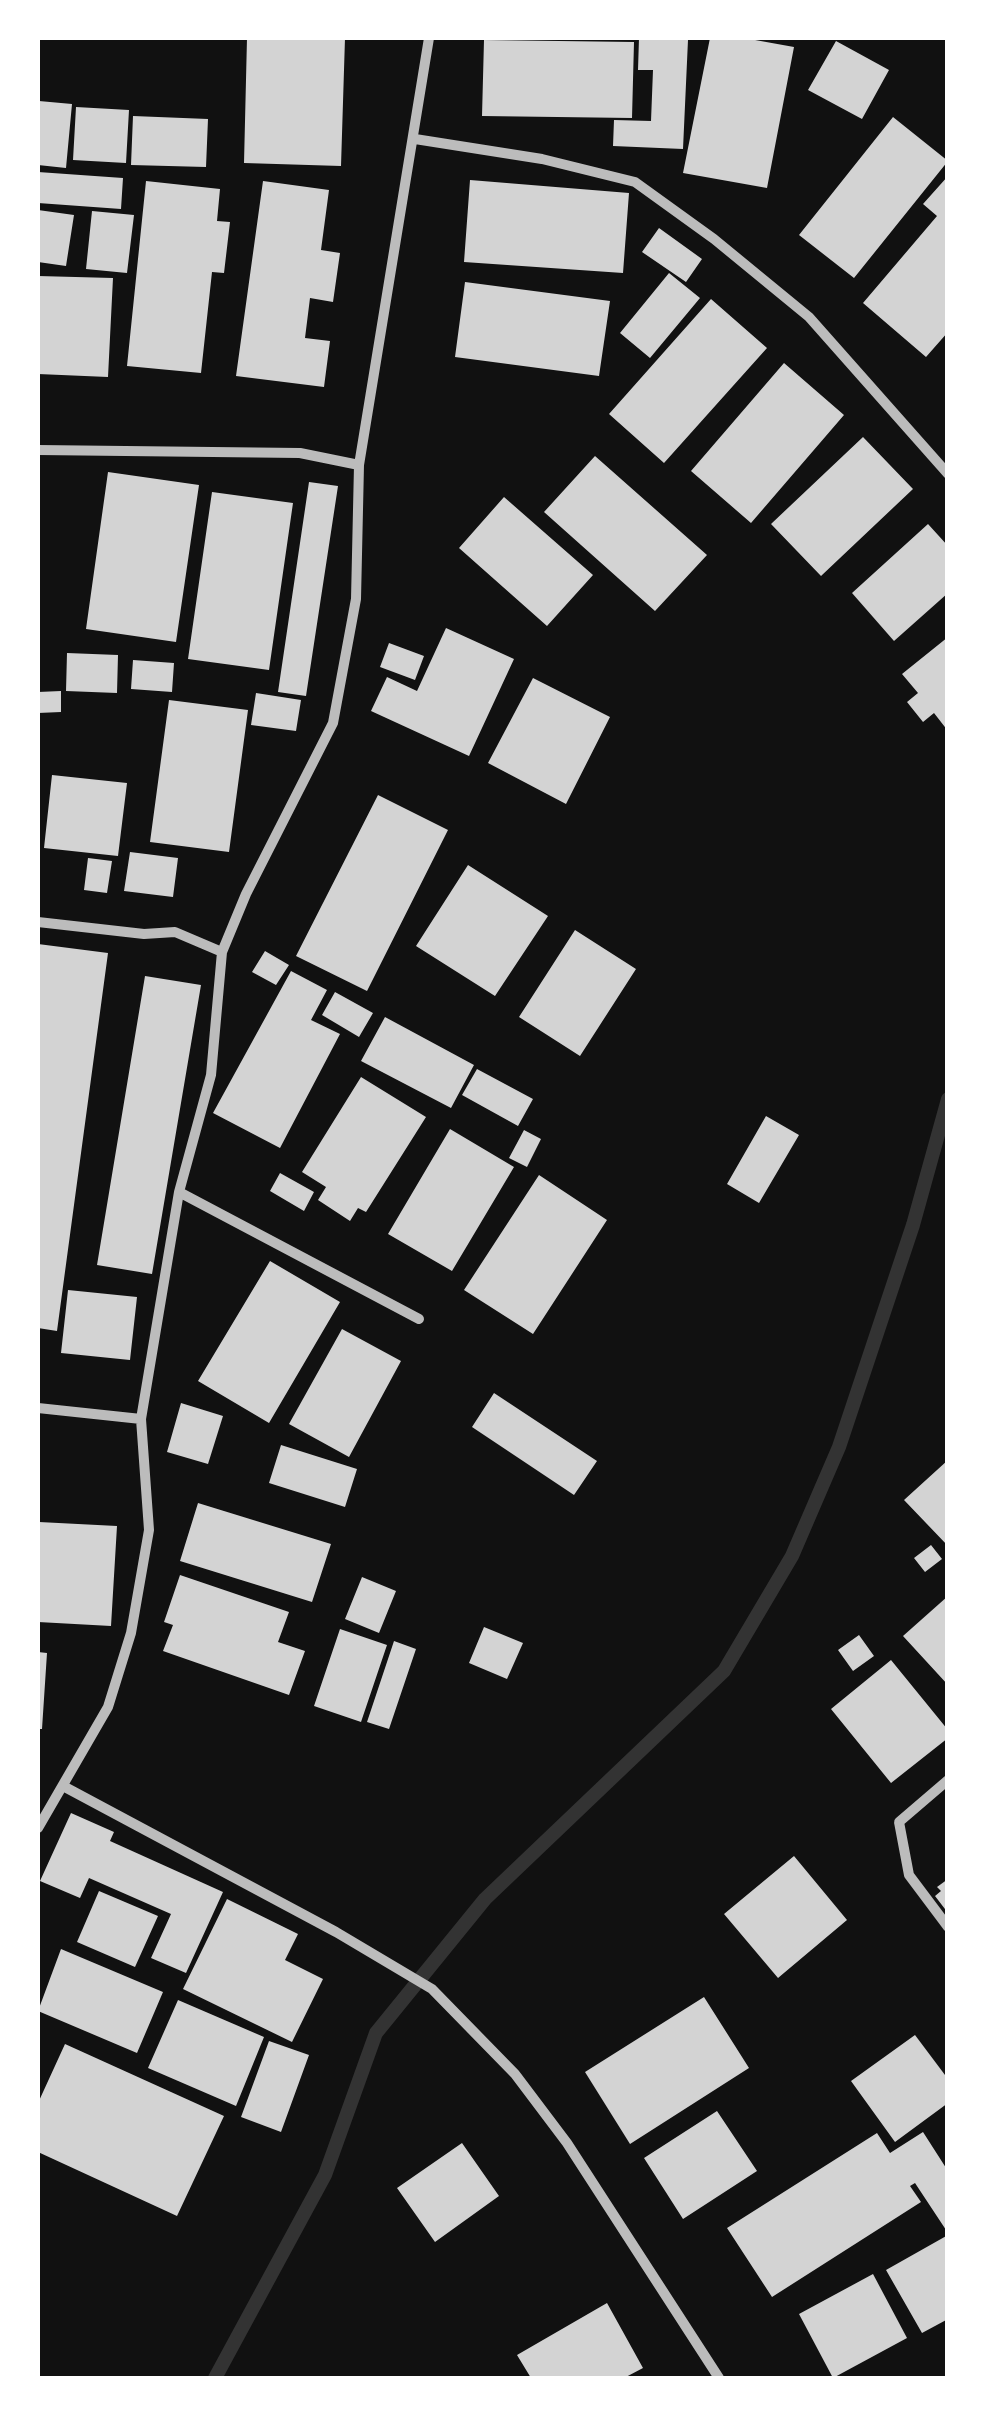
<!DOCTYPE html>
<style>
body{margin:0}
#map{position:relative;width:985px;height:2416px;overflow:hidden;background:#111;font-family:Signika,sans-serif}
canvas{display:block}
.frame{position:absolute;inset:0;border:40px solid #fff;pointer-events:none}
</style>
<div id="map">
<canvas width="985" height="2416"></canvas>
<div class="frame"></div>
</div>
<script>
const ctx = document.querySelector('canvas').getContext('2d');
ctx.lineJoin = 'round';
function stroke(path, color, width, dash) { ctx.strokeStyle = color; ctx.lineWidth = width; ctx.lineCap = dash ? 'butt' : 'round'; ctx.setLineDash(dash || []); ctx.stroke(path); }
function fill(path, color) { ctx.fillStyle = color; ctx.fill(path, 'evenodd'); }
stroke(new Path2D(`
 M215,2378l110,-203 51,-142 109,-134 239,-228 68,-115 47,-109 74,-222 35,-126`), '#333', 14);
fill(new Path2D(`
 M247,38h98l-4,128 -97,-3z
 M639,38l49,2 -5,109 -70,-3 1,-26 37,1 2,-51h-15z
 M710,38h34l50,9 -27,141 -84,-15z
 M484,40l150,2 -2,76 -150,-2z
 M836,41l53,29 -27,49 -54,-29z
 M39,101l33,3 -6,64 -28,-3z
 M76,107l53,3 -3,53 -53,-3z
 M133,116l75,3 -2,48 -75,-2z
 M893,117l55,44 -94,117 -55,-43z
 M38,172l85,6 -2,31 -83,-6z
 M948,176v156l-22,25 -63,-54 74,-87 -14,-12z
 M470,180l159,13 -6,80 -159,-11z
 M146,181l74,8 -3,32 13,1 -6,51 -12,-1 -11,101 -74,-7z
 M263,181l66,9 -8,60 19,3 -7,49 -23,-4 -5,40 25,3 -6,46 -88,-11z
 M38,210l36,5 -8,51 -28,-4z
 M92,211l42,4 -7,58 -41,-4z
 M659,228l43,31 -16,23 -44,-30z
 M669,273l31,25 -50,60 -30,-25z
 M38,276l75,2 -5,99 -70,-3z
 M465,282l145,19 -11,75 -144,-19z
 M711,299l56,49 -103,115 -55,-49z
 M784,363l60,52 -93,108 -60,-52z
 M863,437l50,52 -92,87 -50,-52z
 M595,456l112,99 -52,56 -111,-99z
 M108,472l91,13 -23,157 -90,-13z
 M309,482l29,4 -32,210 -28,-4z
 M212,492l81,11 -24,167 -81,-11z
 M504,497l89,78 -46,51 -88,-78z
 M928,524l20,22v47l-54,48 -42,-48z
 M446,628l68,31 -45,97 -98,-45 16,-34 30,14z
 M948,637v94l-14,-18 -11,9 -16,-20 11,-9 -16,-19z
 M389,643l35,13 -9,24 -35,-13z
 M67,653l51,2 -1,38 -51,-2z
 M133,660l41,3 -2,29 -41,-3z
 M533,678l77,39 -44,87 -78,-41z
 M61,691v21l-23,1v-21z
 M256,693l45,7 -5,31 -45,-6z
 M169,700l79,10 -19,142 -79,-10z
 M52,775l75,8 -9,73 -74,-8z
 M378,795l70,35 -81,161 -71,-35z
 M130,852l48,6 -5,39 -49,-6z
 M88,858l24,3 -5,32 -23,-3z
 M468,865l80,51 -53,80 -79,-50z
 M575,930l61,39 -56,87 -61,-39z
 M38,944l70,9 -51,378 -19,-3z
 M265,951l24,14 -13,20 -24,-13z
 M291,971l36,19 -16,30 29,14 -60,114 -67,-35z
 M145,976l56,9 -49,289 -55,-9z
 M335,992l38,21 -14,24 -37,-22z
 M385,1017l89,48 -23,43 -90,-47z
 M477,1069l56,30 -15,27 -56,-31z
 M361,1077l65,40 -60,95 -8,-4 -8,13 -32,-21 8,-13 -24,-15z
 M766,1116l33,19 -40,68 -32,-19z
 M450,1129l64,38 -62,104 -64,-37z
 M524,1130l17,9 -14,28 -18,-9z
 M280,1173l34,19 -10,19 -34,-20z
 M539,1175l68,45 -74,114 -69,-44z
 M270,1261l70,41 -71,121 -71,-42z
 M68,1290l69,7 -7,63 -69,-7z
 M342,1329l59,32 -52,96 -60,-33z
 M494,1393l103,68 -23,34 -102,-68z
 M181,1403l42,13 -15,48 -41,-12z
 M281,1445l76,24 -12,38 -76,-24z
 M948,1460v86l-44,-46z
 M198,1503l133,41 -19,58 -132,-41z
 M39,1522l78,4 -6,100 -73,-4z
 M931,1545l11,14 -17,13 -11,-14z
 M180,1575l109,37 -11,30 27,9 -16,44 -126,-44 10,-26 -9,-3z
 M362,1577l34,14 -17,42 -34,-14z
 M948,1596v89l-45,-49z
 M484,1627l39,16 -16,36 -38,-16z
 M340,1629l47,16 -26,77 -47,-16z
 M859,1635l15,21 -21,15 -15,-21z
 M394,1641l22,8 -27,80 -22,-7z
 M38,1652l9,1 -5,76h-4z
 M891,1660l57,70v8l-57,45 -60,-74z
 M71,1813l43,19 -4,9 113,51 -37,81 -35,-15 20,-44 -82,-36 -9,20 -40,-17z
 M794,1856l53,64 -69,58 -54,-64z
 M948,1879v34l-13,-17 6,-5 -4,-4z
 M99,1891l59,25 -23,51 -58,-25z
 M227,1899l71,35 -13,26 38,19 -31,63 -109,-53z
 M61,1949l102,43 -26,61 -99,-42z
 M704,1997l45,71 -119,76 -45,-72z
 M178,2000l86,37 -28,69 -88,-38z
 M915,2035l33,44v24l-53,39 -44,-61z
 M269,2041l40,14 -28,77 -40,-15z
 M65,2044l159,72 -47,100 -139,-64v-49z
 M717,2111l40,60 -74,48 -39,-61z
 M923,2132l25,39v62l-33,-50 -5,3 11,16 -149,95 -45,-69 150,-95 13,20z
 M462,2143l37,53 -64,46 -38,-54z
 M948,2235v84l-26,14 -36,-63z
 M873,2274l34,64 -74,40 -34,-64z
 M607,2303l36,65 -19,10h-93l-14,-23z`), '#d3d3d3');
stroke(new Path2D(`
 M415,139l127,20 93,23 79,57 95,78 139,157
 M38,450l262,3 59,12
 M38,922l106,12 31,-2 47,20
 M179,1192l240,127
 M38,1408l103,11
 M948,1780l-49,42 10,53 39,52
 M63,1786l273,146 96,57 83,85 52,69 152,235
 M38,1828l70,-121 23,-74 18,-103 -8,-111 38,-227 32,-117 11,-123 24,-58 87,-171 23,-124 3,-134 70,-427`), '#bcbcbc', 10);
</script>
